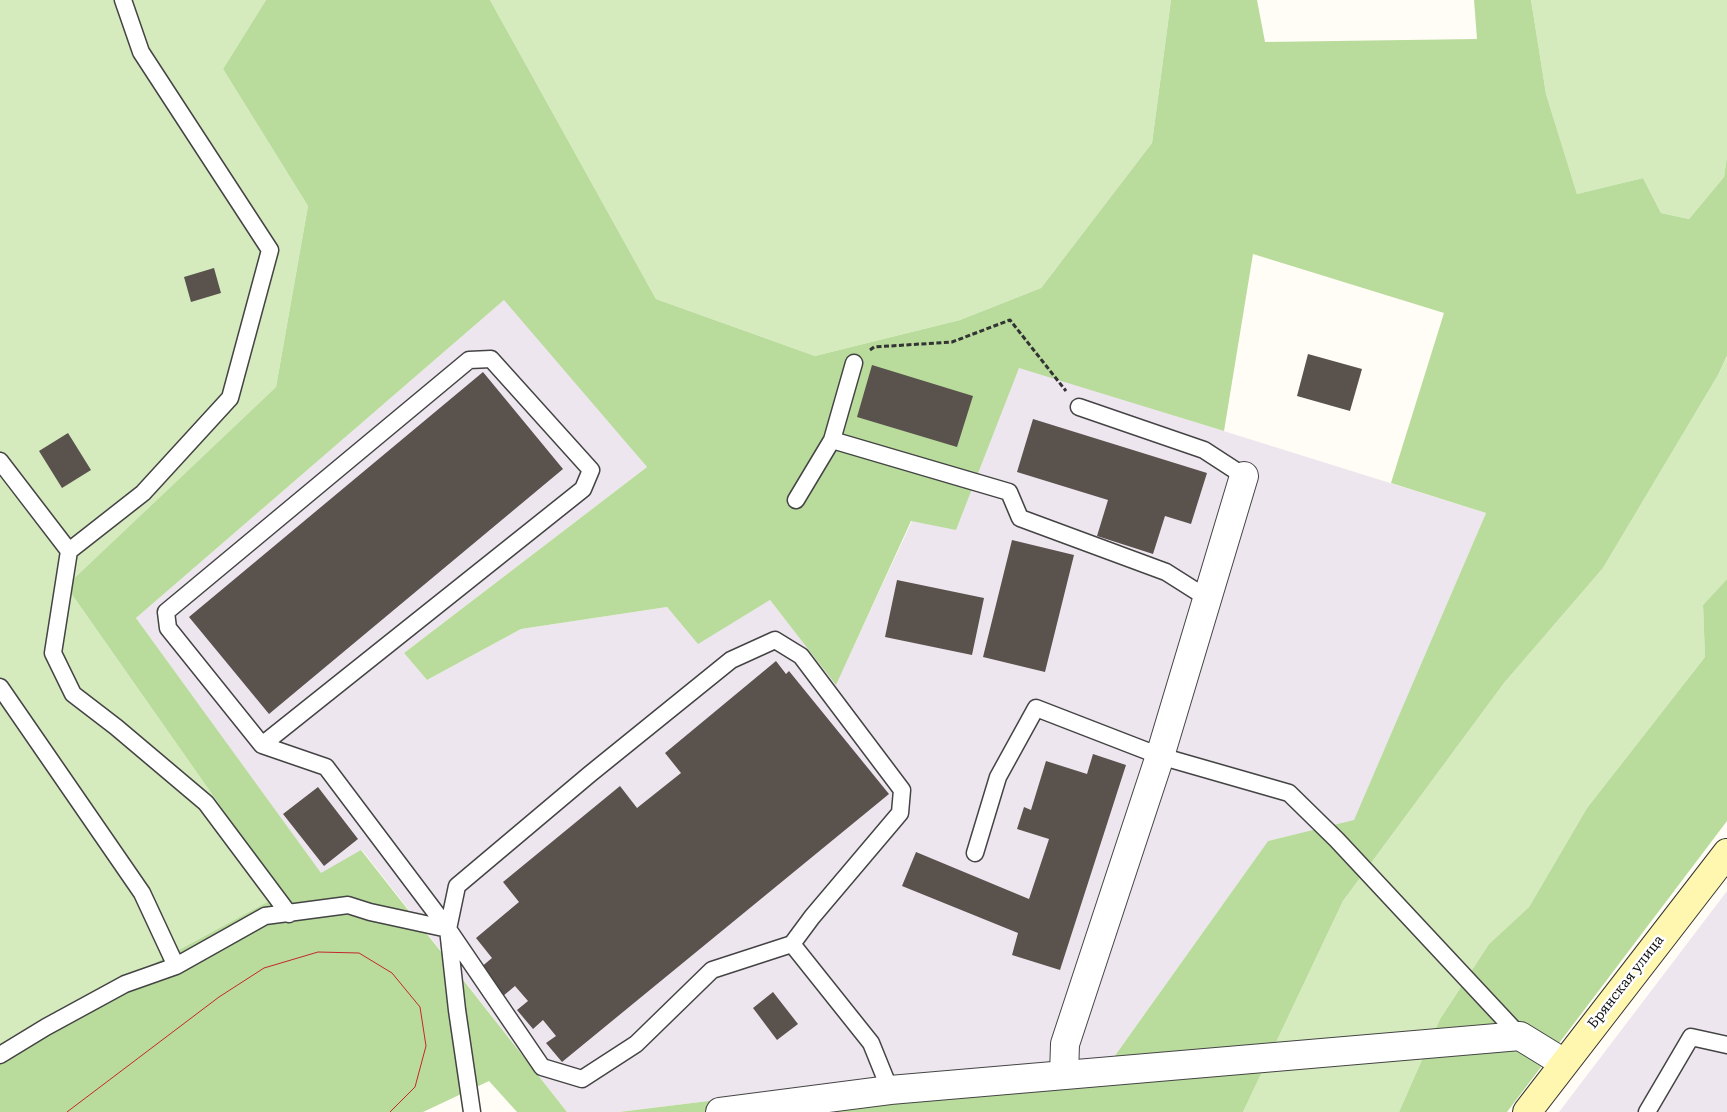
<!DOCTYPE html>
<meta charset="utf-8">
<style>
body{margin:0}
canvas{display:block;background:#fffdf5}
</style>
<canvas width="1727" height="1112"></canvas>
<script>
const ctx = document.querySelector('canvas').getContext('2d');
ctx.lineJoin = 'round';
function fill(path, color) { ctx.fillStyle = color; ctx.fill(path, 'evenodd'); }
function stroke(path, color, width, dash) { ctx.strokeStyle = color; ctx.lineWidth = width; ctx.lineCap = dash ? 'butt' : 'round'; ctx.setLineDash(dash || []); ctx.stroke(path); }
function label(font, color, halo, rows, align = 'center') {
  ctx.font = font + ' "Roboto Serif",serif'; ctx.lineWidth = 5; ctx.setLineDash([]); ctx.textBaseline = 'middle'; ctx.strokeStyle = halo; ctx.fillStyle = color; for (const [text, x, y, turn = 0] of rows) {
    ctx.save(); ctx.translate(x, y); ctx.rotate((+turn || 0) * Math.PI / 180); ctx.textAlign = isNaN(turn) ? turn : align; if (halo) ctx.strokeText(text, 0, 0); ctx.fillText(text, 0, 0); ctx.restore();
  }
}
fill(new Path2D(`
 M505,299l142,168 -243,186 23,27 94,-51 146,-22 31,36 72,-43 66,84 76,-163 44,8 63,-162 467,146 -132,308 -86,20 -154,216 -194,18 -301,37h-52l-205,-262 -41,24 -185,-256z
 M1727,891v221h-168z`), '#eee6ef');
fill(new Path2D(`
 M0,0h266l-43,69 85,137 -32,181 -210,199 216,308 -282,153z
 M490,0h681l-19,143 -111,145 -81,32 -145,36 -159,-57z
 M1531,0h196v157l-3,20 -35,42 -28,-6 -18,-35 -66,16 -31,-100z
 M1727,357v222l-24,26 2,52 -118,151 -58,99 -40,37 -49,75 -41,93h-156l100,-211 161,-218 99,-115 115,-193z`), '#d5ebbd');
fill(new Path2D(`
 M266,0h224l166,299 159,57 145,-36 81,-32 111,-145 19,-143h86l8,42 212,-3 -3,-39h57l15,94 31,100 66,-16 18,35 28,6 35,-42 3,-20v199l-9,19 -115,193 -99,115 -161,218 -100,211h-624l301,-37 194,-18 154,-216 86,-21 132,-307 -95,-30 53,-170 -191,-59 -29,177 -205,-63 -63,162 -45,-9 -75,164 -66,-85 -72,44 -31,-37 -146,22 -94,51 -23,-27 243,-186 -143,-167 -368,318 185,255 40,-23 206,262h-50l-28,-31 -66,31h-423v-65l282,-153 -216,-308 210,-199 32,-181 -85,-137z
 M1727,579v242l-220,291h-108l41,-93 49,-75 40,-37 58,-99 118,-151 -2,-52z`), '#b9dc9c');
fill(new Path2D(`
 M214,268l7,25 -30,9 -7,-25z
 M1308,354l54,15 -12,42 -53,-15z
 M872,365l101,31 -16,51 -100,-30z
 M483,372l80,97 -294,245 -80,-97z
 M1033,419l174,54 -16,51 -26,-8 -12,38 -56,-18 11,-36 -91,-28z
 M68,433l23,37 -29,18 -23,-37z
 M1012,540l62,15 -29,117 -62,-15z
 M897,580l87,18 -12,57 -87,-18z
 M776,661l10,13 3,-3 100,123 -327,268 -16,-19 10,-7 -13,-16 -10,9 -16,-19 11,-9 -13,-15 -12,10 -23,-28 12,-10 -16,-20 43,-36 -16,-20 117,-96 17,22 44,-35 -16,-20z
 M1093,754l33,11 -66,205 -48,-15 6,-22 -116,-47 14,-34 113,47 20,-60 -32,-10 7,-22 7,3 15,-49 41,13z
 M318,787l40,52 -34,27 -41,-52z
 M773,992l25,32 -21,16 -24,-32z`), '#5a524d');
const lane = new Path2D(`
 M123,0l18,52 129,198 -40,148 -87,95 -74,58 -16,102 20,41 43,33 90,76 83,111
 M1079,407l125,43 40,26
 M832,440l177,52 11,26 146,54 41,26
 M0,461l69,90
 M796,500l36,-60 22,-77
 M0,687l142,206 34,73
 M262,745l321,-256 8,-19 -100,-111 -22,1 -303,252 2,16 94,117 64,22 122,162 9,81 15,102
 M975,853l23,-76 38,-69 124,48 129,37 48,47 183,196
 M448,929l9,-43 133,-112 141,-114 44,-20 26,16 101,134 -2,23 -88,104 -20,27 79,99 19,47
 M0,1055l46,-28 79,-43 51,-18 89,-50 83,-11 22,7 78,17 94,138 40,12 54,-35 76,-74 80,-26
 M1647,1112l44,-75 36,8`);
const street = new Path2D(`
 M1064,1075l1,-31 95,-288 84,-280
 M720,1112l170,-22 630,-54 44,27`);
const secondary = new Path2D(`
 M1527,1112l200,-259`);
stroke(lane, '#444', 19);
stroke(street, '#444', 30);
stroke(secondary, '#333', 30);
stroke(new Path2D(`
 M870,350l4,-3 78,-5 58,-22 56,71`), '#333', 3, [5, 2.5]);
stroke(lane, '#fff', 16);
stroke(street, '#fff', 28);
stroke(secondary, '#fff6b0', 28);
stroke(new Path2D(`
 M67,1112l152,-115 45,-29 54,-16 41,1 33,20 28,34 6,39 -11,41 -25,25`), '#c4262e', 1);
label('14px', '#111', '#fff', [
 ["Брянская улица",1626,982,-52]
]);
</script>
